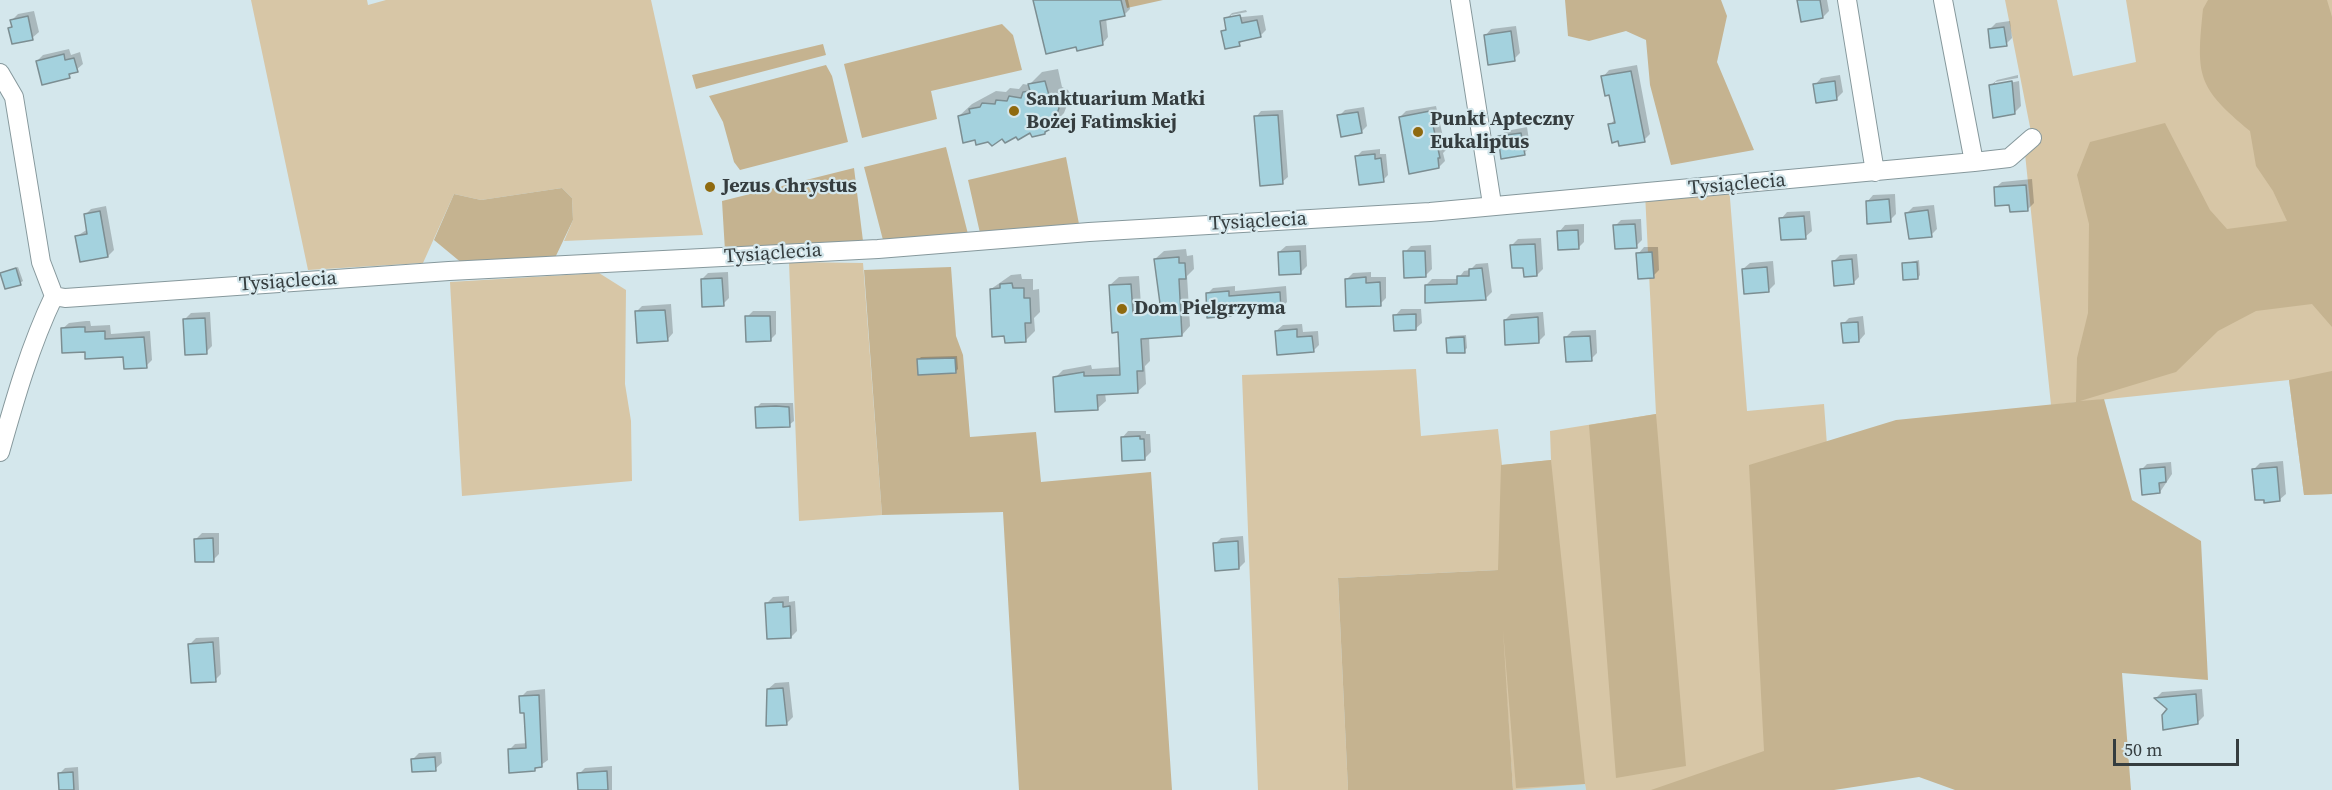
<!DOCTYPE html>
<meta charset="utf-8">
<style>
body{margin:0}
#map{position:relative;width:2332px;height:790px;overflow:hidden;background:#d4e7ec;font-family:"Source Serif 4",serif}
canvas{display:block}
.scale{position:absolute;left:2113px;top:739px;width:126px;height:27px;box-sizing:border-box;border:3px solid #353d3f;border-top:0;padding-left:8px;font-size:18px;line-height:21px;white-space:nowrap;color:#353d3f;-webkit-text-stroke:4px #d4e7ec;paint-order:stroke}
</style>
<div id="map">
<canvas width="2332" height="790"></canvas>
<div class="scale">50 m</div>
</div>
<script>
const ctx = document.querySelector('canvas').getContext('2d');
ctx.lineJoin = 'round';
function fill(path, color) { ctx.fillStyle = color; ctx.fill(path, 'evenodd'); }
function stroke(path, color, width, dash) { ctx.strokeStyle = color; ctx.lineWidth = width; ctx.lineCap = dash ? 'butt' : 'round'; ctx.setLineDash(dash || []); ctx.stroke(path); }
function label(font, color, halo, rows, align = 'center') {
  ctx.font = font + ' "Source Serif 4",serif'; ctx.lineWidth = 4.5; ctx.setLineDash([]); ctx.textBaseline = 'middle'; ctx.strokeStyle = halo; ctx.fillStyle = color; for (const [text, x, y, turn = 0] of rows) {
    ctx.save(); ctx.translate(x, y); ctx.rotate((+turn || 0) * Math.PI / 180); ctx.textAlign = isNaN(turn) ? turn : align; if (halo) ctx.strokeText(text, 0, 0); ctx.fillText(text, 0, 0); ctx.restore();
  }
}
fill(new Path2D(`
 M1585,784l1,6h-98z`), '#c0dbe2');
fill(new Path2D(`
 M251,0h116l1,5 18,-5h265l52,235 -139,6 9,-21 -1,-22 -10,-10 -81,12 -27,-6 -31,69 -115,7z
 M2005,0h52l16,76 63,-14 -10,-62h206v494l-28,1 -15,-115 -238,25 -27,-261 8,-7z
 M1729,186l18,225 77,-7 4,55 -54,323 -44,8h-144l-1,-6 -72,6 -15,-220 -160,8 10,212h-90l-16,-415 174,-6 5,67 77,-7 4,36 49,-5 -1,-29 106,-17 -11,-221z
 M789,262l74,1 19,252 -83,6z
 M599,273l27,17 -1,94 6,37 1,60 -170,15 -12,-214z`), '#d7c6a6');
fill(new Path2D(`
 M1125,0h38l-36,8z
 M1565,0h156l6,16 -10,46 37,88 -83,15 -21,-80 -4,-45 -20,-9 -37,10 -21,-5z
 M2208,0h119l5,17v310l-20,-23 -56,7 -38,20 -42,41 -96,29 24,-2 28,101 69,41 7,139 -86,-7 9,117h-176l-36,-13 -85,13h-183l113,-39 -15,-286 147,-45 180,-18 1,-44 11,-45 1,-89 -12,-49 13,-33 75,-19 45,87 17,19 60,-8 -14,-30 -17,-25 -6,-35c-53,-44 -54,-55 -47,-122z
 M1002,24l11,11 9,35 -91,21 6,28 -75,19 -18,-74z
 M823,44l3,11 -130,34 -4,-14z
 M826,65l6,11 16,66 -108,28 -6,-8 -11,-40 -14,-26z
 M946,147l22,87 -85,6 -19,-73z
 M1066,157l13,67 -99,9 -12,-53z
 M854,168l9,73 -138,10 -3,-50z
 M562,188l10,10 1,22 -19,40 -91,4 -29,-24 20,-46 27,6z
 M951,267l5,69 7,19 7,82 66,-5 5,50 110,-10 21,318h-153l-16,-278 -121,3 -18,-245z
 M2332,371v123l-28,1 -15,-115z
 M1656,414l30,352 -70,12 -27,-353z
 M1551,460l34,324 -69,4 -13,-158 10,160h-165l-10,-212 160,-8 3,-105z`), '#c5b390');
fill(new Path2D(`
 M1072,0h56l2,9 -6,6 -18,3 2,19 -6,7z
 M1799,0h28l2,11 -6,6z
 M1246,10l1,2 -16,3v3l32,-3 3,15 -6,6 -16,3 -5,5 -16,-12 4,-5 -1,-8 6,-6z
 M34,11l5,21 -7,6 -22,-9 3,-4 -1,-5 6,-6z
 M2010,21l2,17 -6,6 -16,-15 6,-6z
 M1516,26l4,27 -6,6 -29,-23 6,-7z
 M69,49l2,6 9,-3 3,12 -14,12 -32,-15 6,-6z
 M1637,65l13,69 -6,6h-25l-9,-15 5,-6 -5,-26 -7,-16 6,-7z
 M1058,69l4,18 6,3 3,5 -7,18 -19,20 -15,-2 -14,4 -57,-19 13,-12 24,-13 10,1 4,-4 9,1 4,-5 6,1 13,-13z
 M1840,75l3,17 -6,6 -22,-13 6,-7z
 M2018,75v3l-23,4v4l24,-5 2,25 -6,6 -25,-26 7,-6z
 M1436,106l10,44 -3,3 2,8 -6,6 -39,-50 6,-6z
 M1364,107l3,19 -6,6 -22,-16 6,-6z
 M1283,110l5,67 -6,5 -26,-65 5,-6z
 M1527,127l3,20 -6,6 -25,-16 7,-6z
 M1380,149v5h6l2,21 -5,5 -26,-24 5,-5z
 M2032,179l2,24 -6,6 -18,-6 -15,-15 7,-6z
 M1895,194l1,20 -6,6 -23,-18 6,-7z
 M1934,205l3,24 -6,6 -24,-22 6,-6z
 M106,206l8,44 -6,6 -27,4 -4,-24 11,-7 -3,-14 6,-6z
 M1810,211l2,20 -7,6 -24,-18 6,-7z
 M1641,219l1,21 -6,6 -21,-20 6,-6z
 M1584,224v18l-6,6 -19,-16 6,-7z
 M1541,238l2,31 -6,6 -12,-9 -13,-21 6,-6z
 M1306,245l1,21 -6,6 -22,-20 7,-6z
 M1431,245l1,24 -6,6 -21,-23 6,-6z
 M1644,247h14l1,23 -6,6 -15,-22z
 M1186,249l1,7 6,-1 1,14 -7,7 3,50 -8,9 -33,2 1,24 -5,5 1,18 -9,8 -32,1 1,8 -9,8 -42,-31 8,-8 28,-5 1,4 29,-2 -2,-36 -9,-46 9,-8 20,-1 2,29 20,-1 -6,-45 9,-8z
 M1857,254l2,23 -6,6 -19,-22 6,-6z
 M1919,260l1,15 -2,3 -15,-14z
 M1773,261l2,23 -6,6 -26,-21 7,-6z
 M1488,263l4,29 -6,6 -60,-13 6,-6h26l6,-8 6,-1 6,-6z
 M18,267l5,14 -3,2 -18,-10z
 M728,272l1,26 -6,6 -21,-25 6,-6z
 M1371,272v5h15v21l-6,6 -33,-25 6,-6z
 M1021,274l1,5h11v11l6,-1 1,23 -6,6 1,13 -10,10 -34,-52 20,-14z
 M1235,286v5l51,-5 1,16 -6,6 -47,3 -4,4 -23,-21 6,-6z
 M671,304l2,29 -6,7 -31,-28 6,-6z
 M1401,309h20l1,14 -7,6 -20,-13z
 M753,311h23v23l-6,6 -23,-23z
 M210,312l2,34 -6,6 -21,-33 6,-6z
 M1543,312l2,23 -6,6 -34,-21 6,-6z
 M1863,316l2,18 -6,7 -16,-17 6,-6z
 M86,321h4l1,5 19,-1 1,9 39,-3 2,29 -6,6 -22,-11 -38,-5 -24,-21 7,-6z
 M1302,324l1,8 15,-1 1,14 -6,6 -37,-20 7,-6z
 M1596,330l1,23 -6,6 -25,-22 6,-6z
 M1466,335l1,13 -3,3 -17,-12 3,-3z
 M957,356l1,13 -3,3 -37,-12 3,-3z
 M761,403h32l1,18 -5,4 -32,-18z
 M1128,431h18v3h4l1,18 -6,6 -23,-20z
 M2283,461l3,33 -7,6 -25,-31 6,-6z
 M2171,462l1,12 -12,18 -19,-22 6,-6z
 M202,533h17v21l-6,6 -18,-20z
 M1243,536l2,26 -6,6 -24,-24 6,-6z
 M789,596v6l6,-1 2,30 -6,6 -24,-34 6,-6z
 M219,637l2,37 -6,6 -25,-36 6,-6z
 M789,682l4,35 -6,6 -19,-34 7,-6z
 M545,689l3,71 -14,10 -25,-20 6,-6 13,-1 -3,-32 -4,-14 6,-6z
 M2202,689l2,27 -6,6 -29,-13 -13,-11 6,-6z
 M441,752l1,11 -7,6 -22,-10 6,-6z
 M612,766v24h-32l-1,-16 6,-6z
 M78,767l1,23h-19v-17l5,-5z`), '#0003');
const building = new Path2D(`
 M1033,0h88l4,16 -25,5 3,24 -26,6 -1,-4 -30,7z
 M1797,0h23l3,18 -22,4z
 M1240,15l2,8 15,-3 4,17 -22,5 1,4 -15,3 -4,-18 5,-1 -2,-12z
 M28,16l5,24 -21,4 -4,-16 4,-1 -2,-7z
 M2004,27l3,19 -17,2 -2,-19z
 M1511,31l4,30 -27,4 -4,-30z
 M64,54l1,6 9,-2 4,14 -9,2 1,4 -28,7 -6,-24z
 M1631,71l14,71 -26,4 -1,-5 -6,2 -4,-19 7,-1 -6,-28 -4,1 -4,-20z
 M1045,81l5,18 6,3 3,6 -7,20 -7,4v2l-13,3 -2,-4 -12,7 -2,-3 -11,6 -3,-4 -10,7 -4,-4 -12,3 -1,-5 -12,3 -5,-27 12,-3 -1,-4 11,-2 2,-4 13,1 1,-4 11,1 2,-5 12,2 2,-6 7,-1 -2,-7z
 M1835,81l2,19 -21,3 -3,-19z
 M2012,81l3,33 -22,4 -4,-33z
 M1430,111l10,47h-2l1,10 -30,6 -10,-57z
 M1358,112l4,21 -21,4 -4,-22z
 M1278,115l5,69 -23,2 -6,-70z
 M1521,133l4,22 -24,4 -3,-23z
 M1375,154v5l6,-1 3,24 -25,3 -4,-29z
 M2026,185l2,26 -18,1 -1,-7 -14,1 -1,-19z
 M1889,199l2,23 -24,2 -1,-23z
 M1928,210l4,27 -23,2 -4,-26z
 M100,211l8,46 -28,5 -5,-26 12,-2 -3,-20z
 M1804,216l2,23 -25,1 -2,-22z
 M1635,224l2,24 -22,1 -2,-24z
 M1578,230l1,19 -21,1 -1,-19z
 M1535,244l2,32 -13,1 -1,-9h-11l-2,-23z
 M1300,251l1,23 -22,1 -1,-23z
 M1403,251h22l1,26 -22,1z
 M1652,252l2,26 -16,1 -2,-26z
 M1179,257v6h6l1,16h-7l3,57 -41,3 2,32h-6l1,22 -41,2 1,15 -43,2 -2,-35 31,-5v4l36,-1 -2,-43 -6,1 -3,-48 22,-1 2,29 28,-2 -7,-52z
 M1852,259l2,25 -20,2 -2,-25z
 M1917,262l1,17 -15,1 -1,-17z
 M1767,267l2,25 -25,2 -2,-25z
 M16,268l5,17 -16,4 -5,-16z
 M1482,268l4,32 -61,3v-18l32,-1v-8h12v-7z
 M1366,277v6l14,-1 1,24 -35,1 -1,-28z
 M722,278l2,28 -22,1 -1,-28z
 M1012,283l1,5h11v10h6l1,25h-6l1,19 -21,1 -1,-7 -12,1 -2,-48 10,-1v-4z
 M1229,291v5l51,-4 1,18 -50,2v4l-24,2 -1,-25z
 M665,310l3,31 -31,2 -2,-32z
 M1416,314v16l-22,1 -1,-16z
 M745,316h25l1,25 -25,1z
 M1538,317l1,26 -34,2 -1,-25z
 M205,318l2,36 -22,1 -2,-36z
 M1858,322l1,20 -16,1 -2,-20z
 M79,327h6v5l20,-1v8l39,-2 3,31 -23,1 -1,-12 -38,2v-7l-23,1 -1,-25z
 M1297,329v8l15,-1 2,16 -37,3 -2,-24z
 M1590,336l2,25 -26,1 -2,-25z
 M1464,337l1,16h-18l-1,-15z
 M955,358l1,15 -38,2 -1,-16z
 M776,406l13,1 1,20 -34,1 -1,-21z
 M1140,436v3h4l1,21 -23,1 -1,-24z
 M2165,467l1,15 -7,1 1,10 -18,2 -2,-26z
 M2277,467l3,34 -16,2v-3h-9l-3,-31z
 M213,538l1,24h-19l-1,-23z
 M1238,541l1,28 -24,2 -2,-28z
 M783,602v5l7,-1 1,32 -24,1 -2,-36z
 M213,642l3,40 -25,1 -3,-39z
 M783,688l4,37 -21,1 1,-37z
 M2196,694l2,30 -35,6 -1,-15 5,-6 -13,-11z
 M539,695l3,72 -7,1v3l-26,2 -1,-24 18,-1 -2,-35h-4l-1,-17z
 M435,757l1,14 -24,1 -1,-13z
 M607,771l1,19h-30l-1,-17z
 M73,772l1,18h-15l-1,-17z`);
fill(building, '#a4d2de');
stroke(building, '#7c8e92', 1.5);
const minor = new Path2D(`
 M1460,0l32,204
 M1847,0l28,172
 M1943,0l31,162
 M0,73l14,24 27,165 13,34
 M54,296l11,2 58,-4 326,-23 429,-22 211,-17 341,-20 544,-50 35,-4 23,-20
 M0,452c15,-53 30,-106 54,-156`);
stroke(minor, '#86989c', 20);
stroke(minor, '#fff', 18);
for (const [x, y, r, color] of [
 [1014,111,6,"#8f6a0f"],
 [1418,132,6,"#8f6a0f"],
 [710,187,6,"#8f6a0f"],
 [1122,309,6,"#8f6a0f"]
]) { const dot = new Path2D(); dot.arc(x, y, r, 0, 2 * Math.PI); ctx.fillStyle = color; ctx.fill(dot); stroke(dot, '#d4e7ec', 2); }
label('bold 20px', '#353d3f', '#d4e7ec', [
 ["Sanktuarium Matki",1026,100],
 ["Bożej Fatimskiej",1026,123],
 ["Punkt Apteczny",1430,120],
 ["Eukaliptus",1430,143],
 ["Jezus Chrystus",722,187],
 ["Dom Pielgrzyma",1134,309]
], 'left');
label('20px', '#353d3f', '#d4e7ec', [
 ["Tysiąclecia",1737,185,-5],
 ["Tysiąclecia",1258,222,-3],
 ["Tysiąclecia",773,254,-4],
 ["Tysiąclecia",288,282,-4]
]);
</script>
